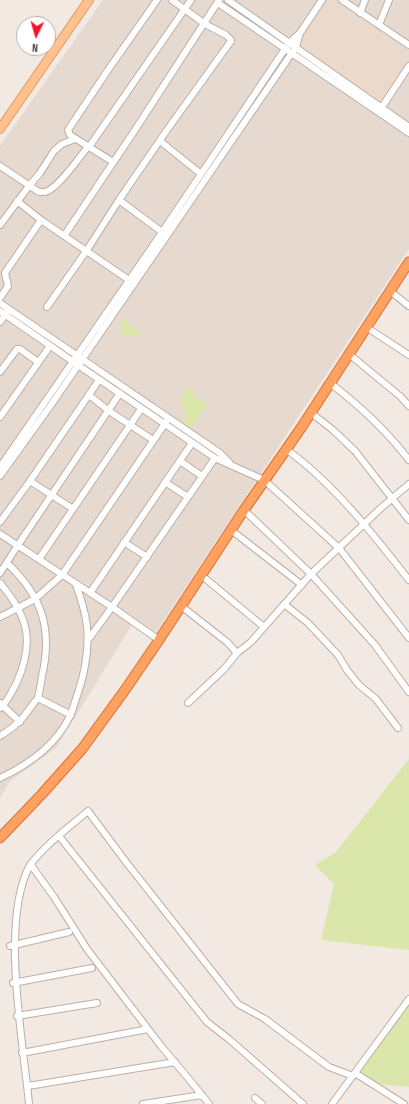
<!DOCTYPE html>
<style>
body{margin:0}
#map{position:relative;width:409px;height:1104px;overflow:hidden;background:#f1e9e2;font-family:"Sofia Sans Condensed",sans-serif}
canvas{display:block}
.north{position:absolute;left:16px;top:16px;width:40px;height:40px;box-sizing:border-box;background:#fff;border:1px solid #b4b0ad;border-radius:50%;rotate:185deg;font-size:11px;font-weight:700;line-height:16px;text-align:center;color:#433933}
.north::after{content:'';display:block;margin:auto;width:14px;height:18px;background:#fb1028;clip-path:polygon(50% 0,100% 100%,50% 72%,0 100%)}
</style>
<div id="map">
<canvas width="409" height="1104"></canvas>
<div class="north">N</div>
</div>
<script>
const ctx = document.querySelector('canvas').getContext('2d');
ctx.lineJoin = 'round';
function fill(path, color) { ctx.fillStyle = color; ctx.fill(path, 'evenodd'); }
function stroke(path, color, width, dash) { ctx.strokeStyle = color; ctx.lineWidth = width; ctx.lineCap = dash ? 'butt' : 'round'; ctx.setLineDash(dash || []); ctx.stroke(path); }
fill(new Path2D(`
 M103,0h306v249l-253,383 -21,-12 -79,128 -47,34 -9,16v-652z`), '#e5d9d0');
fill(new Path2D(`
 M333,1l75,52 1,7 -28,44 -83,-57 1,-3 29,-42z`), '#ebdacc');
fill(new Path2D(`
 M121,318l21,16 -18,3 -3,-9z
 M188,388l5,2 1,5 13,9 -15,24 -8,1 -2,-4c5,-7 3,-13 -1,-19l3,-16z
 M409,759v191l-88,-10 13,-56 -19,-19 21,-13z
 M409,1003v84l-32,-3 -17,-11z`), '#dbe7aa');
const minor = new Path2D(`
 M228,0l181,127
 M342,0l67,45
 M218,3l191,130
 M360,13l5,-13
 M379,25l10,-25
 M380,110l29,-44
 M160,141l41,33
 M89,147l102,-147
 M113,162l-43,-27 -2,-5 40,-60 49,-70
 M0,166l39,26c1,0 5,0 6,0 13,-3 34,-35 43,-45
 M119,200l43,32
 M17,201l24,19 88,60
 M0,225l29,-39 11,-13 14,-22 8,-7 13,-5
 M64,236l71,-106 84,-130
 M390,291l19,15
 M0,298l8,-12 -3,-13 36,-53
 M0,303l220,150 9,9
 M47,307l40,-57 32,-50 48,-70 64,-89v-1l-5,-5 -21,-11 -33,-24
 M0,311l78,54 137,93 49,22 75,68 70,90
 M0,322l7,-10
 M366,327l43,28
 M349,354l52,43 8,9
 M0,372l17,-23h3l18,13
 M330,383c30,23 56,47 79,77
 M89,395l20,16 44,29
 M310,412l23,18 22,21 54,69
 M0,417l50,-71
 M286,449c48,35 87,85 123,131
 M180,461l22,15
 M0,467l150,-217 139,-207 11,-10 22,-33
 M0,476l51,-71 245,-358 4,-14
 M30,481l43,28
 M165,482l23,15
 M244,510l67,64 64,71 34,47
 M0,522l30,-41 69,-101
 M231,530l71,55
 M0,534l112,73 47,33
 M124,542l23,15
 M39,559l102,-150
 M0,573l18,-28 102,-152
 M201,575l63,52
 M0,583c28,33 35,58 17,99 -4,8 -10,21 -17,26
 M90,593l102,-150
 M284,604l24,19 30,32 9,15 12,15 17,14 22,29
 M181,606l46,36 10,11
 M0,617l35,-18 27,-24 104,-153
 M88,640l24,-33 103,-149
 M38,698l33,17
 M0,703l20,19
 M188,703l36,-34 13,-16 14,-11 60,-68 70,-66 28,-24
 M0,736c16,-10 22,-16 33,-32 1,-2 4,-4 5,-7 2,-7 3,-14 4,-21 11,-47 0,-80 -35,-113
 M0,778c28,-13 56,-33 70,-62 3,-7 5,-15 8,-23 7,-21 11,-45 9,-67 -2,-14 -6,-28 -11,-41
 M59,836l148,186 23,18 73,64
 M31,865l23,32 33,52 74,97 27,32 21,26
 M10,946l59,-14
 M13,983l79,-15
 M17,1016l80,-13
 M22,1053l126,-24
 M355,1073l49,31
 M28,1086l147,-24
 M255,1098l7,6
 M29,1104c-6,-64 -29,-184 1,-239 16,-21 38,-37 58,-54l38,51 112,142 27,15 64,48 24,9
 M143,1104l59,-9
 M332,1104l77,-105`);
const major = new Path2D(`
 M0,129l89,-129`);
const highway = new Path2D(`
 M0,838l42,-44 40,-45 43,-59 34,-50 85,-130 57,-82 108,-166`);
stroke(minor, '#bdafa5', 8);
stroke(major, '#e4995e', 10);
stroke(highway, '#de7130', 11);
stroke(minor, '#fff', 6);
stroke(major, '#ffc28e', 8);
stroke(highway, '#ffa160', 9);
</script>
